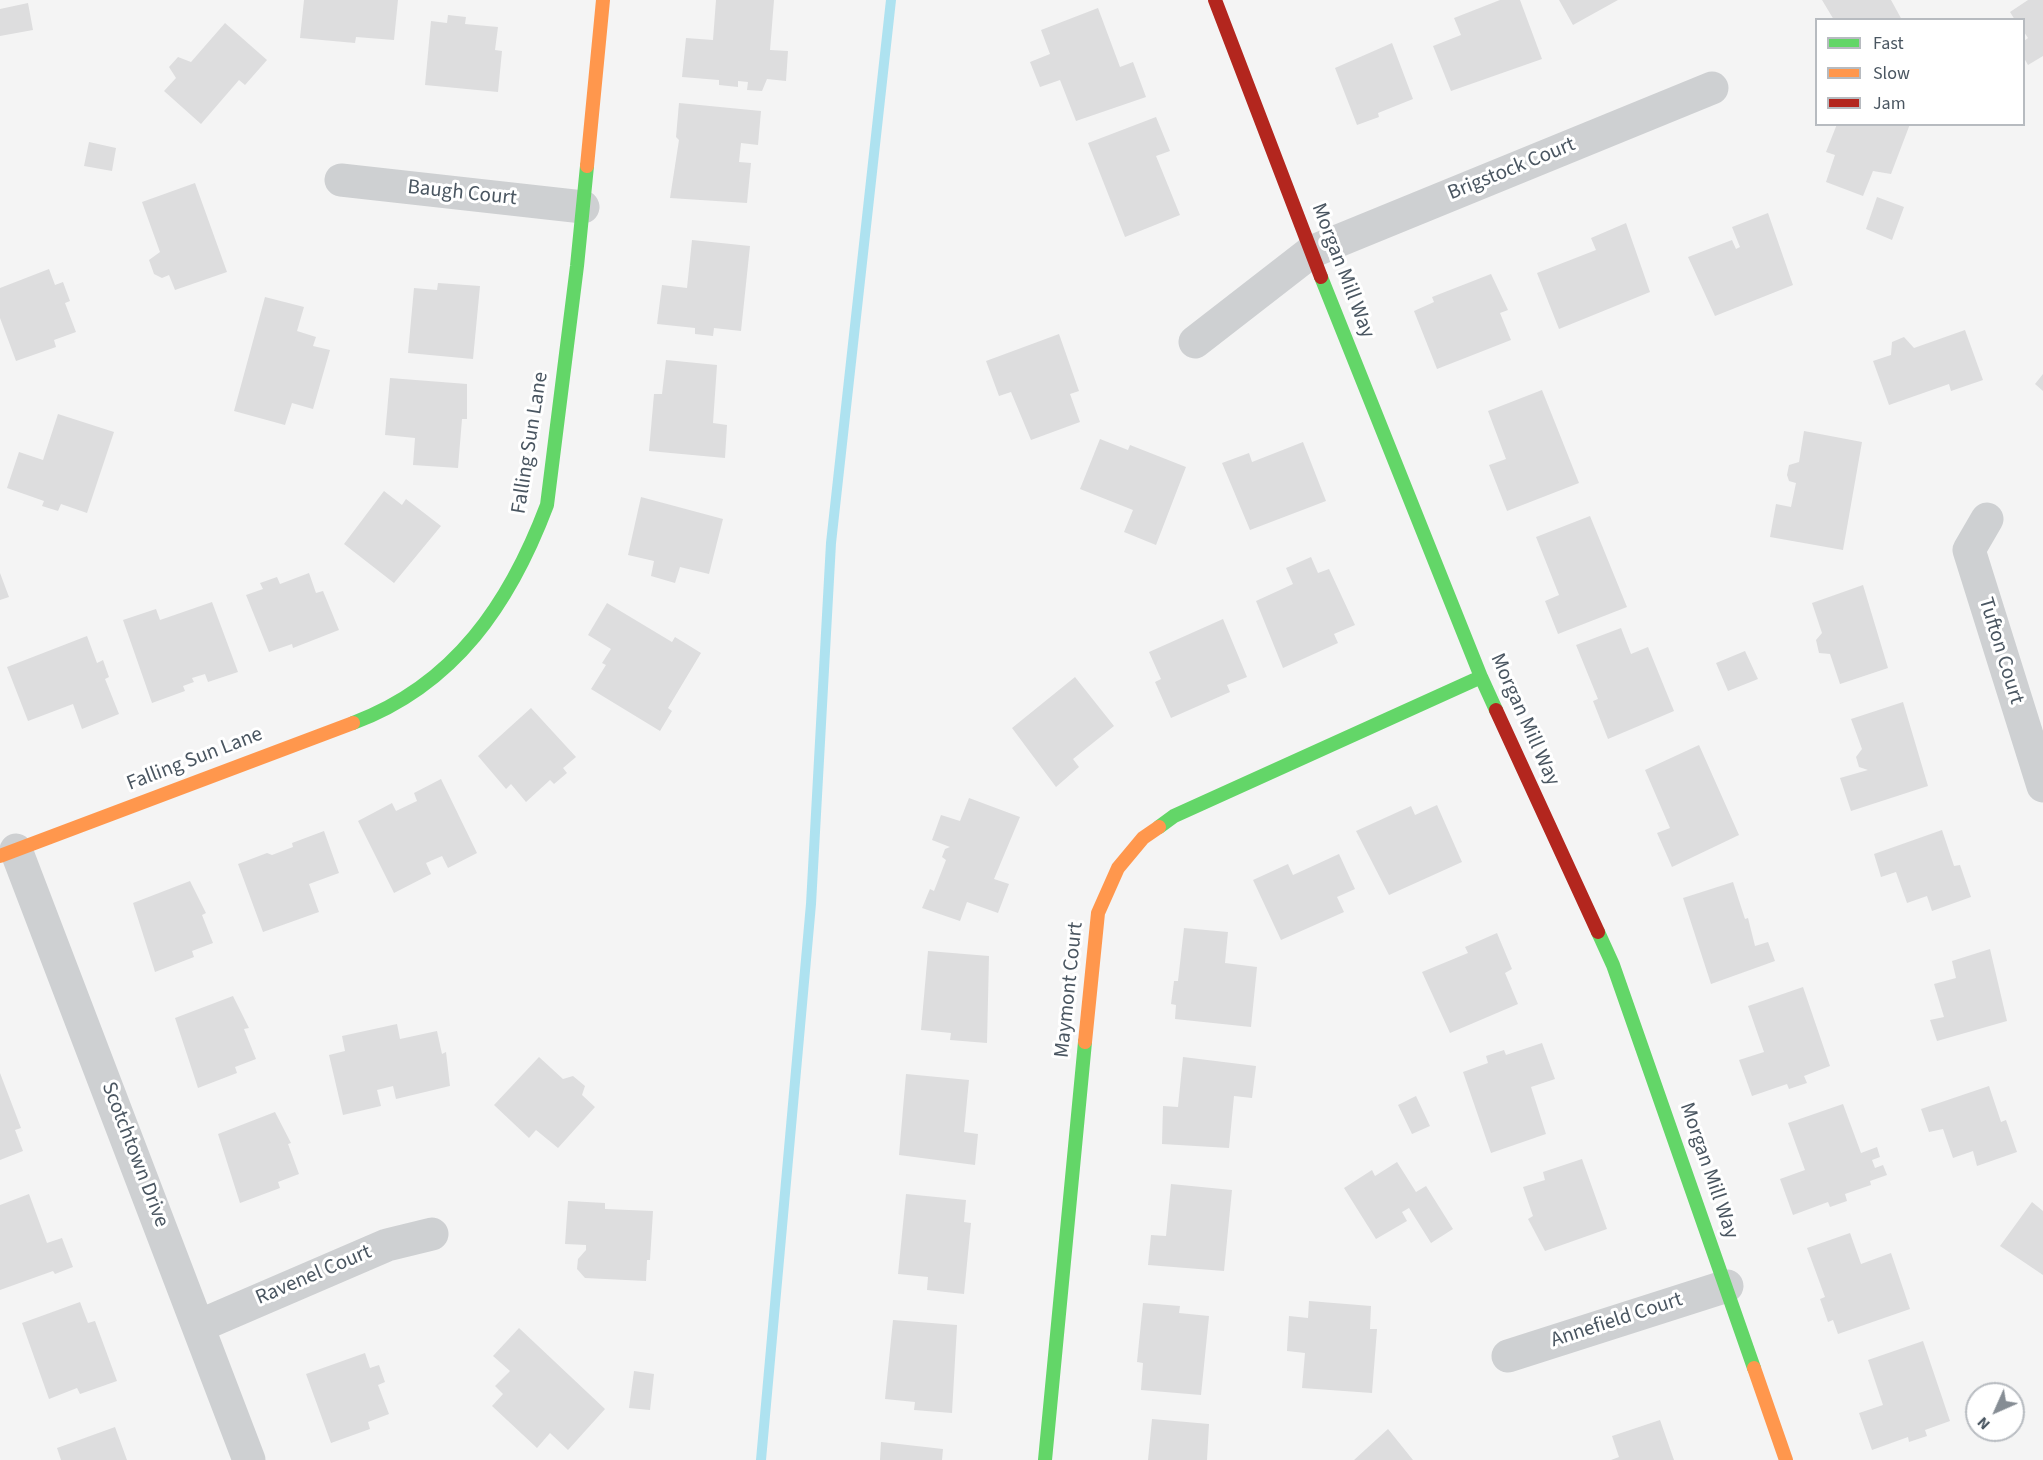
<!DOCTYPE html>
<style>
body{margin:0}
#map{position:relative;width:2043px;height:1460px;overflow:hidden;background:#f4f4f4;font-family:"Source Sans 3",sans-serif}
canvas{display:block}
.legend{position:absolute;left:1815px;top:18px;width:210px;height:108px;box-sizing:border-box;background:#fff;border:2px solid #b7bbc0;margin:0;padding:8px 10px;list-style:none;font-size:18px;color:#4a5661}
.legend li{display:flex;align-items:center;gap:12px;height:30px}
.legend b{width:30px;border:2px solid #b7bbc0}
.north{position:absolute;left:1965px;top:1382px;width:60px;height:60px;box-sizing:border-box;background:#fff;border:2px solid #b7bbc0;border-radius:50%;rotate:225deg;font-size:16px;font-weight:700;line-height:24px;text-align:center;color:#4a5661}
.north::after{content:'';display:block;margin:auto;width:21px;height:27px;background:#868d94;clip-path:polygon(50% 0,100% 100%,50% 72%,0 100%)}
</style>
<div id="map">
<canvas width="2043" height="1460"></canvas>
<ul class="legend">
<li><b style="height:8px;background:#63d668"></b>Fast</li>
<li><b style="height:8px;background:#ff974d"></b>Slow</li>
<li><b style="height:8px;background:#b3261e"></b>Jam</li>
</ul>
<div class="north">N</div>
</div>
<script>
const ctx = document.querySelector('canvas').getContext('2d');
ctx.lineJoin = 'round';
function stroke(path, color, width, dash) { ctx.strokeStyle = color; ctx.lineWidth = width; ctx.lineCap = dash ? 'butt' : 'round'; ctx.setLineDash(dash || []); ctx.stroke(path); }
function fill(path, color) { ctx.fillStyle = color; ctx.fill(path, 'evenodd'); }
function label(font, color, halo, rows, align = 'center') {
  ctx.font = font + ' "Source Sans 3",sans-serif'; ctx.lineWidth = 6; ctx.setLineDash([]); ctx.textBaseline = 'middle'; ctx.strokeStyle = halo; ctx.fillStyle = color; for (const [text, x, y, turn = 0] of rows) {
    ctx.save(); ctx.translate(x, y); ctx.rotate((+turn || 0) * Math.PI / 180); ctx.textAlign = isNaN(turn) ? turn : align; if (halo) ctx.strokeText(text, 0, 0); ctx.fillText(text, 0, 0); ctx.restore();
  }
}
stroke(new Path2D(`
 M761,1460l50,-556 20,-361 60,-543`), '#aee2f0', 10);
fill(new Path2D(`
 M304,0h94l-4,40 -38,-3 -1,6 -55,-5z
 M716,0h58l-4,50 18,1 -2,30 -19,-2 -5,12 -15,-1 1,-8 -10,-1v6l-19,-2v-5l-37,-3 4,-39 27,2z
 M1500,0h20l22,59 -91,32 -18,-45 28,-11 -7,-17z
 M1559,0h59l-45,25z
 M1822,0h69l11,20h-68z
 M2028,0h15v56l-15,9 -4,-7v-17l4,-3 -4,-6v-12h-9l-5,-8z
 M28,3l5,27 -33,6v-27z
 M1098,8l22,59 13,-5 13,35 -70,24 -16,-41 -20,7 -10,-25 20,-8 -9,-24z
 M448,15l18,2 -1,7 33,3 -3,23 7,1 -4,41 -73,-7 6,-64 16,2z
 M225,23l42,37 -22,25 -6,-5 -38,44 -37,-33 12,-13 -7,-11 9,-10 13,5z
 M1392,43l21,56 -35,14 1,4 -22,8 -22,-57z
 M679,103l82,8 -3,34 -17,-2 -2,19 12,1 -4,40 -77,-5 9,-58 -3,-3z
 M1156,117l14,34 -14,5 24,59 -55,22 -37,-94z
 M1837,124h73l-19,50 -18,-3 -10,25 -37,-14 9,-27 -9,-3z
 M89,142l27,6 -4,23 -28,-5z
 M195,183l32,89 -52,18 -6,-15 -7,3 -8,-4 -5,-14 11,-8 -18,-50z
 M1877,197l27,10 -12,33 -26,-11z
 M1768,213l25,72 -78,31 -27,-59 44,-17 4,9 4,-2 -8,-20z
 M1626,223l24,69 -91,37 -22,-56 59,-23 -5,-12z
 M692,240l58,6 -9,85 -27,-3 -1,8 -18,-2v-6l-38,-4 5,-39 25,3z
 M49,269l6,16 8,-3 7,19 -5,2 11,29 -22,8 2,7 -40,14 -16,-43v-30z
 M1491,274l17,36 -8,3 11,27 -74,29 -23,-58 20,-9 -2,-5z
 M438,283l42,3 -7,73 -65,-6 6,-65 23,2z
 M265,297l39,10 -7,24 19,6 -3,9 17,4 -17,59 -21,-6 -7,22 -51,-14z
 M1965,330l18,50 -32,11 -2,-7 -60,21 -16,-44 18,-6 1,-13 12,-5 10,11z
 M1059,334l20,57 -9,3 10,28 -49,18 -20,-48 -12,4 -13,-35z
 M666,360l51,5 -4,58 14,2 -2,33 -76,-7 5,-57h8z
 M2043,374v17l-8,-7z
 M390,378l77,6v35h-5l-4,49 -45,-3 2,-27 -30,-3z
 M1542,390l37,93 -72,28 -18,-46 17,-6 -18,-48z
 M58,414l56,18 -27,81 -26,-9 -3,7 -16,-5 2,-5 -37,-13 12,-36 24,8z
 M1804,431l58,11 -19,108 -73,-13 6,-33 15,3 5,-24 -7,-2 -2,-6 2,-10 10,-3z
 M1100,439l28,11 2,-5 56,22 -30,78 -32,-13 9,-22 -53,-21z
 M1303,442l23,59 -76,29 -28,-67 27,-10 3,9z
 M384,491l18,14 4,-6 35,27 -47,57 -50,-39z
 M641,497l82,22 -14,55 -29,-7 -5,16 -24,-7 3,-15 -26,-6z
 M1590,516l37,91 -69,27 -13,-33 14,-6 -23,-58z
 M1311,557l7,16 11,-4 26,56 -21,9 4,9 -55,25 -27,-67 37,-17 -7,-16z
 M0,573l9,24 -9,3z
 M309,573l7,20 7,-2 16,39 -46,18 -1,-4 -23,8 -23,-57 17,-6 -3,-6 17,-6 3,7z
 M1863,585l25,83 -48,16 -10,-30 -11,-1 -3,-13 6,-7 -10,-30z
 M212,602l26,70 -30,10 -3,-8 -13,4 2,4 -11,4 2,5 -33,12 -29,-83 33,-11 4,11z
 M607,603l65,39 3,-5 26,16 -33,55 4,3 -12,20 -69,-42 15,-24 -4,-2 9,-14 -23,-14z
 M1223,619l24,58 -20,8 3,7 -59,26 -16,-36 6,-3 -12,-27z
 M1621,628l10,26 17,-7 26,64 -66,28 -15,-38 5,-2 -22,-54z
 M87,636l10,27 6,-3 6,17 -4,2 14,35 -37,15 -9,-25 -45,17 -21,-54z
 M1745,651l13,28 -30,12 -12,-28z
 M1075,677l39,49 -41,33 6,8 -23,20 -44,-59z
 M1903,702l25,84 -77,25 -11,-33 28,-8 -9,-3 -3,-10 6,-8 -11,-30z
 M531,708l45,49 -13,11 4,5 -13,11 -4,-4 -24,22 -15,-18 -5,5 -28,-33z
 M1699,745l40,90 -67,32 -15,-34 13,-5 -25,-58z
 M441,779l36,74 -29,15 -6,-12 -16,7 5,11 -37,19 -36,-72 34,-18 4,8 21,-10 -3,-8z
 M969,798l51,19 -26,62 15,5 -11,29 -31,-11 -7,19 -38,-13 8,-19 4,2 12,-31 -4,-3 3,-8 5,-2 -18,-7 9,-25 19,6z
 M1437,805l25,57 -73,33 -33,-64 55,-25 4,9z
 M1942,830l12,36 6,-1 11,32 -39,14 -5,-15 -20,7 -11,-31 -15,5 -7,-23z
 M324,831l15,42 -30,11 10,28 -56,20 -25,-68 29,-11 5,2 21,-8 -1,-4z
 M1339,854l16,35 -18,8 7,15 -63,28 -28,-60 35,-16 5,11z
 M190,881l16,32 -4,2 11,28 -21,8 2,6 -39,15 -22,-69z
 M1733,882l12,37 3,-1 7,28 13,-4 7,19 -64,23 -28,-86z
 M1184,928l44,4 -3,31 32,4 -6,60 -76,-8 1,-14 -5,-1 3,-23h4z
 M1497,933l15,36 -7,4 13,31 -68,29 -28,-61 46,-19 -3,-6z
 M1990,949l17,72 -70,20 -7,-21 14,-3 -10,-33 22,-6 -4,-17z
 M928,951l61,5 -2,87 -37,-3 1,-7 -30,-3z
 M1803,987l27,79 -26,10 3,7 -18,6 -2,-5 -35,12 -13,-36 25,-8 -16,-46z
 M233,996l16,32 -5,1 12,30 -21,8 2,6 -39,15 -23,-70z
 M397,1024l3,15 37,-8 5,23 4,-2 4,34 -54,13 -3,-13 -16,4 4,16 -38,9 -14,-60 16,-4 -3,-15z
 M1542,1043l13,36 -24,8 15,47 -55,19 -28,-81 25,-9 -2,-7 18,-6 2,5z
 M539,1057l24,22 10,-3 12,10 -3,9 13,12 -37,41 -22,-18 -7,8 -35,-33z
 M1183,1057l73,9 -4,32 -18,-2 -5,52 -67,-4 1,-38 15,1z
 M0,1073l21,55 -6,2 8,21 -23,9z
 M906,1074l63,6 -5,52 14,2 -3,31 -76,-10z
 M1989,1086l12,36 5,-2 11,32 -40,14 -4,-15 -20,7 -10,-29 -14,3 -8,-23z
 M1416,1096l14,30 -18,8 -14,-29z
 M1843,1104l18,49 16,-6 3,10 -8,3 3,8 8,-3 4,10 -17,6 1,4 -26,9 2,7 -17,6 -2,-5 -35,13 -13,-36 25,-9 -17,-47z
 M275,1112l16,31 -3,1 11,30 -21,8 2,6 -40,15 -22,-69z
 M1582,1159l25,70 -62,22 -17,-32 5,-3 -10,-29 22,-7 -2,-8z
 M1397,1162l19,30 10,-6 27,43 -22,14 -22,-35 -7,4 5,9 -31,18 -32,-51 28,-18 3,6z
 M1171,1184l61,6 -8,81 -76,-6 3,-30 15,1z
 M29,1194l18,49 15,-5 11,29 -18,7 -2,-3 -53,19v-85z
 M906,1194l60,6 -2,22 7,1 -7,71 -37,-4 1,-13 -30,-3z
 M568,1201l37,2v6l48,2 -3,49h-3l-1,21 -61,-3 -8,-9 1,-10 8,-9v-5l-21,-1z
 M2032,1202l11,9v64l-43,-29z
 M1850,1233l11,31 30,-11 19,56 -72,25 -5,-14 -5,2 -8,-23 5,-2 -18,-49z
 M1309,1301l62,5 -1,23h7l-5,64 -70,-5 3,-35 -18,-2 2,-35 19,2z
 M80,1302l8,21 7,-2 22,60 -37,13 -3,-6 -28,11 -27,-76z
 M1143,1303l37,3 -1,7 30,3 -8,79 -60,-5 2,-27 -6,-1z
 M893,1320l64,5 -5,88 -38,-3 1,-8 -30,-3z
 M519,1328l86,81 -37,41 -18,-17 -13,15 -45,-42 11,-12 -8,-8 15,-15 -17,-15z
 M1923,1341l27,80 -25,9 2,6 -18,6 -1,-5 -36,13 -13,-37 24,-8 -15,-45z
 M365,1353l5,15 9,-3 6,17 -7,3 11,29 -21,8 2,7 -39,14 -25,-69z
 M634,1371l20,3 -4,36 -21,-2z
 M1152,1419l57,5 -2,36h-59z
 M1660,1420l14,40h-63l8,-3 -7,-21z
 M115,1427l12,33h-66l-4,-12z
 M1388,1429l25,31h-59z
 M881,1442l62,7 -1,11h-62z`), '#ddddde');
stroke(new Path2D(`
 M341,180l242,27
 M1195,342l116,-90 401,-164
 M1987,519l-18,31 74,236
 M16,850l233,610
 M199,1326l188,-81 45,-11
 M1508,1356l219,-70`), '#ced0d2', 33);
stroke(new Path2D(`
 M1321,277l160,400 15,33
 M353,723c102,-38 157,-120 194,-218l30,-239 10,-100
 M1159,827l15,-11 307,-139
 M1598,932l15,33 141,403
 M1045,1460l40,-418`), '#63d668', 14);
stroke(new Path2D(`
 M587,166l16,-166
 M0,856l353,-133
 M1085,1042l13,-129 20,-45 25,-30 16,-11
 M1754,1368l32,92`), '#ff974d', 14);
stroke(new Path2D(`
 M1215,0l106,277
 M1496,710l102,222`), '#b3261e', 14);
label('21px', '#4a5661', '#fff', [
 ["Brigstock Court",1512,170,-22],
 ["Baugh Court",462,194,6],
 ["Morgan Mill Way",1342,271,69],
 ["Falling Sun Lane",531,443,-81],
 ["Tufton Court",2000,651,73],
 ["Morgan Mill Way",1524,720,66],
 ["Falling Sun Lane",195,760,-21],
 ["Maymont Court",1070,990,-84],
 ["Scotchtown Drive",134,1155,69],
 ["Morgan Mill Way",1708,1171,71],
 ["Ravenel Court",314,1276,-23],
 ["Annefield Court",1617,1321,-18]
]);
</script>
